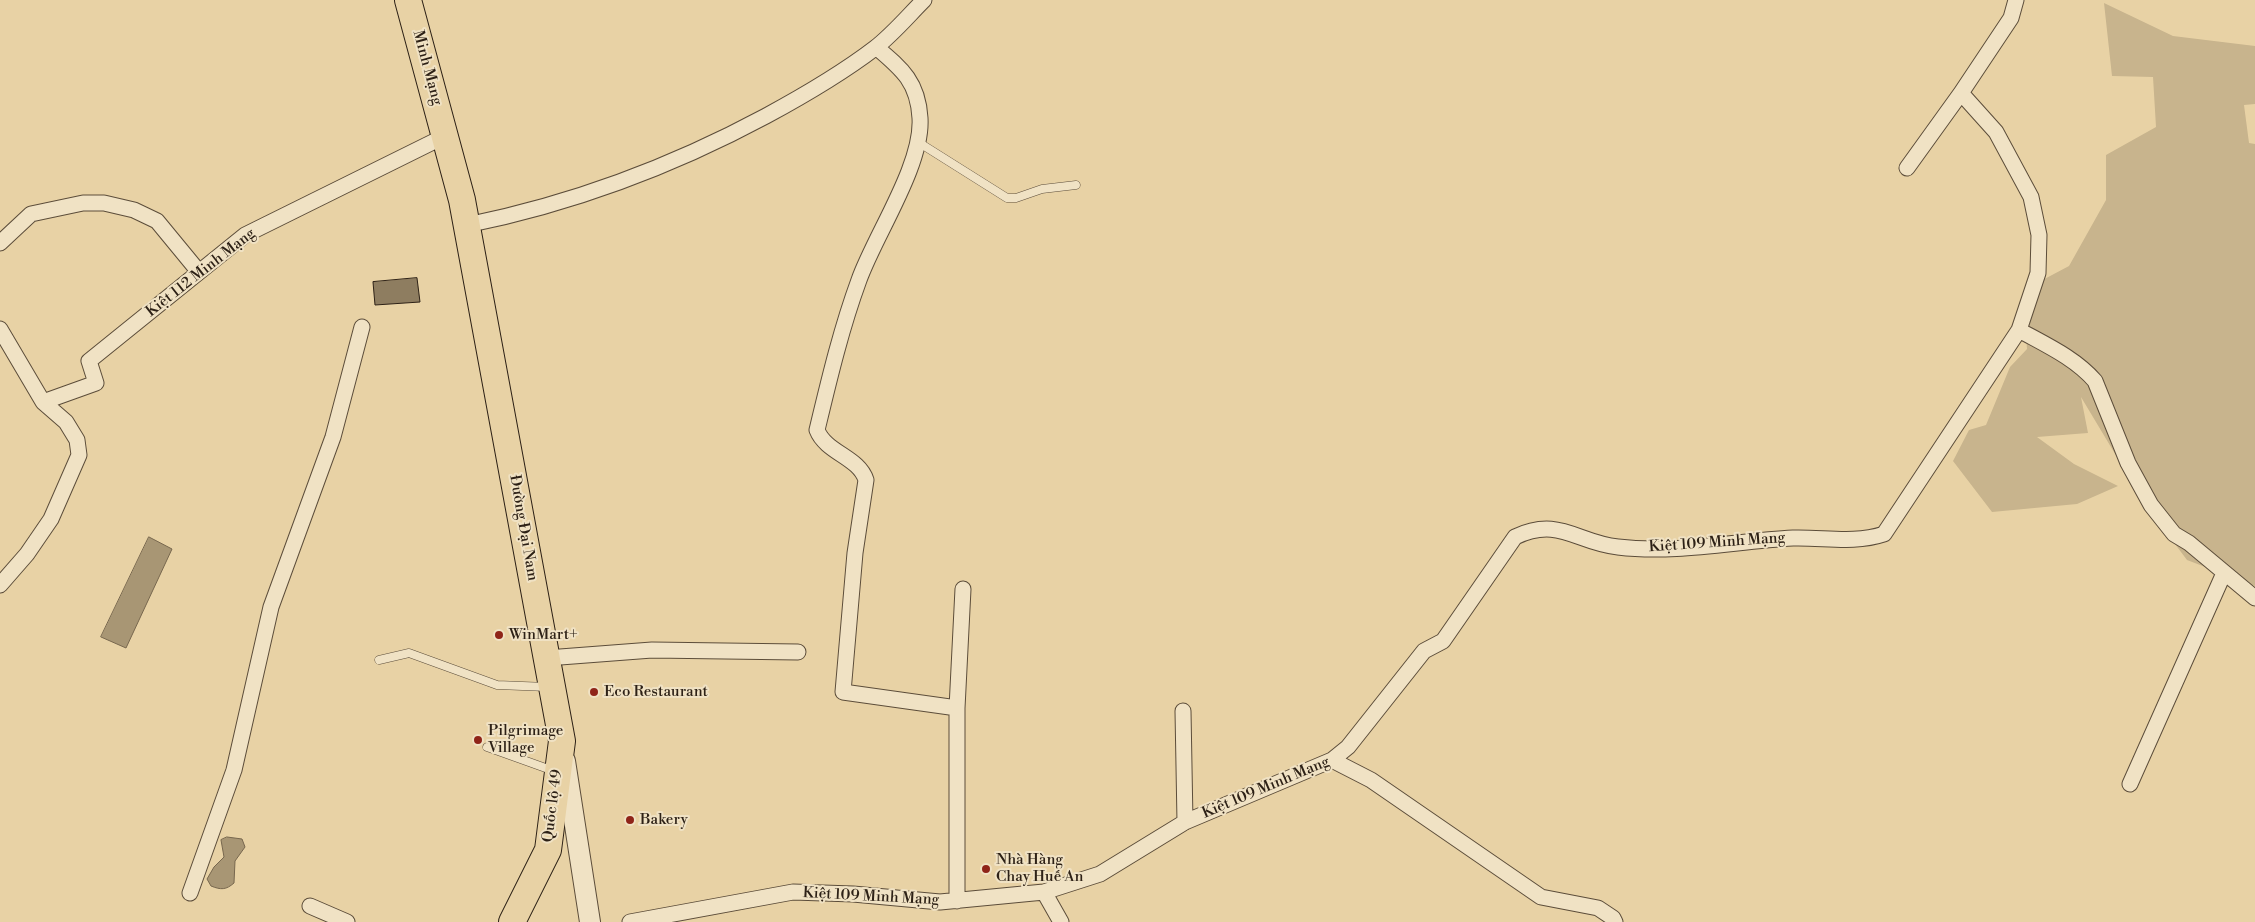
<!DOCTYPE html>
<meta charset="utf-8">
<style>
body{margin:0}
canvas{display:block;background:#e8d2a5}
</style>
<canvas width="2255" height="922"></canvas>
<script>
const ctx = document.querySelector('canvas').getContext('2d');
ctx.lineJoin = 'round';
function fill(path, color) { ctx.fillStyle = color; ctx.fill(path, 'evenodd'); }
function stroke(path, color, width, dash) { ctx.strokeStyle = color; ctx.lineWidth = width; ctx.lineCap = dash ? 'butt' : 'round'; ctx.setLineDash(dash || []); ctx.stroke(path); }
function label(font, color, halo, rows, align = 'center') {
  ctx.font = font + ' "Libre Bodoni",serif'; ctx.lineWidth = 4; ctx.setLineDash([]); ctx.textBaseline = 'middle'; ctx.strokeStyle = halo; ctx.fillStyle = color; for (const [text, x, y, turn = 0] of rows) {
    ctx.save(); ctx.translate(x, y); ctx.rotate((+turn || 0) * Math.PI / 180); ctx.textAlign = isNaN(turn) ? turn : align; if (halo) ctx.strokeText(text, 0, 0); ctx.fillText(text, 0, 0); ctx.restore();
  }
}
fill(new Path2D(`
 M2104,3l69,33 82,10v58l-11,1 5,38 6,1v442l-68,-26 -42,-56 -64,-107 7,36 -51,4 37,27 44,22 -41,18 -85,8 -39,-51 16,-31 17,-5 24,-58 17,-18 -3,-39 11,-26 34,-18 37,-66v-45l50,-28 -3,-50 -41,-1z`), '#c8b48d');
const water = new Path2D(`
 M149,537l23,12 -46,99 -25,-11z
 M227,837l15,2 3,8 -10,14 -1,22c-8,7 -13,7 -23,3l-4,-7 7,-12 10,-10 -3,-17z`);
fill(water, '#a89674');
stroke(water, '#77674e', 1);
const building = new Path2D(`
 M417,278l3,24 -45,3 -2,-23z`);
fill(building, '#8e7d60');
stroke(building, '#2d2116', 1);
const service = new Path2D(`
 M918,142l89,56h9l26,-9 34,-4
 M379,660l30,-7 88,32 51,2
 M487,747l67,24`);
const minor = new Path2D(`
 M876,47c26,22 42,35 44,71 3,47 -45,117 -61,162 -18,49 -30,100 -42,150 9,23 42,27 49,50l-11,73 -12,139 114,16
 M1907,168l54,-75
 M467,225c104,-21 204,-58 299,-109 37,-20 75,-42 109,-68 18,-14 33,-32 49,-48
 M0,243l31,-29 52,-11h21l30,7 23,11 42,51
 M0,329l43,73 23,20 11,18 2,15 -28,64 -24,35 -27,31
 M2019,330c27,15 56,28 76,51l33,82 23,42 23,29 15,9 66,55
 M43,402l53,-19 -7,-22 156,-126 200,-99
 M547,658l105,-8 146,2
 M1183,711l2,111
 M1332,760l39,20 170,117 57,11 15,10 2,4
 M2130,784l94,-211
 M1044,892l17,30
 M190,893l44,-123 37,-163 62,-170 29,-110
 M957,901v-193l6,-119
 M310,906l37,16
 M630,922l163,-30 60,2 87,8 104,-10 56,-18 85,-52 147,-62 16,-13 76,-96 19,-10 72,-104c44,-21 62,6 103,10 58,7 117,-6 175,-9 31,-1 61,6 91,-4l135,-204 19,-57 1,-38 -8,-38 -35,-65 -35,-39 50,-75 5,-18`);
const tertiary = new Path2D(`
 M565,761l25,161`);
const trunk = new Path2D(`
 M408,0l54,200 100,541 -14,109 -36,72`);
stroke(service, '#5c4d3a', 9);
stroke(minor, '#5c4d3a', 17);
stroke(tertiary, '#5c4d3a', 22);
stroke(trunk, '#2d2116', 28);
stroke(service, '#f0e2c4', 8);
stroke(minor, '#f0e2c4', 15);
stroke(tertiary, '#f0e2c4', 20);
stroke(trunk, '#e8d2a5', 26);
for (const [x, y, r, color] of [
 [499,635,5,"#8f2418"],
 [594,692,5,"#8f2418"],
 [478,740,5,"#8f2418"],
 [630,820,5,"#8f2418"],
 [986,869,5,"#8f2418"]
]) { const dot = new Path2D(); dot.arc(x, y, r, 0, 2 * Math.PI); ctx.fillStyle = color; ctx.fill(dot); stroke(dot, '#f0e2c4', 2); }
label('15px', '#2d2116', '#f0e2c4', [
 ["Minh Mạng",427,68,75],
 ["Kiệt 112 Minh Mạng",201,273,-38],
 ["Đường Đại Nam",523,528,80],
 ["Kiệt 109 Minh Mạng",1717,543,-4],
 ["Kiệt 109 Minh Mạng",1266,788,-23],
 ["Quốc lộ 49",553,806,-83],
 ["Kiệt 109 Minh Mạng",871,897,3]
]);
label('15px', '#2d2116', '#f0e2c4', [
 ["WinMart+",509,635],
 ["Eco Restaurant",604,692],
 ["Pilgrimage",488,731],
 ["Village",488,748],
 ["Bakery",640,820],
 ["Nhà Hàng",996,860],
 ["Chay Huế An",996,877]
], 'left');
</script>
